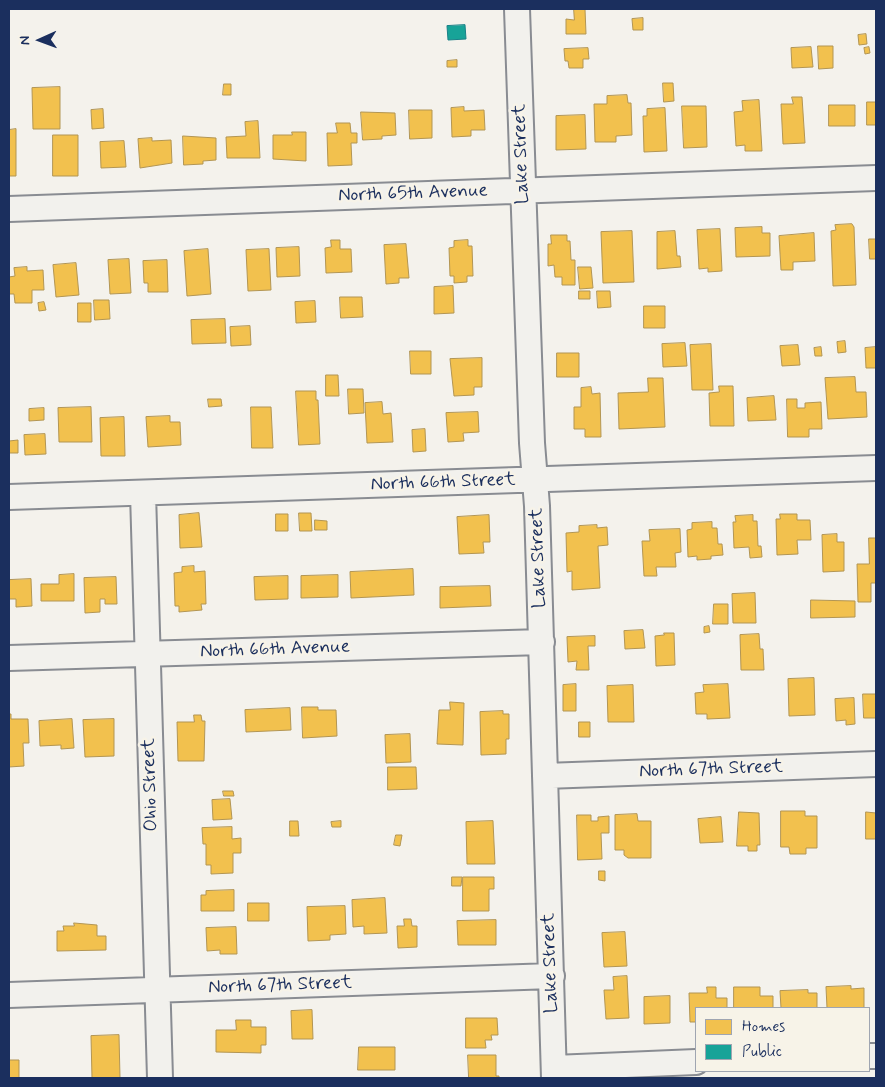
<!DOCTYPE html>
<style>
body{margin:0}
#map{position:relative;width:885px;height:1087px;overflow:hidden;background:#f4f2ec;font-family:Mynerve,sans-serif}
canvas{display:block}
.frame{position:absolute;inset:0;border:10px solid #1b2f5e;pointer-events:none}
.legend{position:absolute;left:695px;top:1007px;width:175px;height:65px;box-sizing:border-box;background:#f7f3e8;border:1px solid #9fa5b1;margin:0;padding:6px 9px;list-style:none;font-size:15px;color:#1b2f5e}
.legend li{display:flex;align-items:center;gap:10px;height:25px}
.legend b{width:25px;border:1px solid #9fa5b1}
.north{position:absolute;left:15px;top:15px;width:50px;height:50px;-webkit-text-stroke:4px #f7f3e8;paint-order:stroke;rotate:268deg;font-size:14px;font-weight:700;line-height:20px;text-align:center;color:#1b2f5e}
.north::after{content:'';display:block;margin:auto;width:18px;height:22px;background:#1b2f5e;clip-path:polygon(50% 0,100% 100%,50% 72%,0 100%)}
</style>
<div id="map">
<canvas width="885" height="1087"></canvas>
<div class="frame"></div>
<ul class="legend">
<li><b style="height:14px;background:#f2c14e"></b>Homes</li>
<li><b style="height:14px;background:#17a398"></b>Public</li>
</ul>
<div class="north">N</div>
</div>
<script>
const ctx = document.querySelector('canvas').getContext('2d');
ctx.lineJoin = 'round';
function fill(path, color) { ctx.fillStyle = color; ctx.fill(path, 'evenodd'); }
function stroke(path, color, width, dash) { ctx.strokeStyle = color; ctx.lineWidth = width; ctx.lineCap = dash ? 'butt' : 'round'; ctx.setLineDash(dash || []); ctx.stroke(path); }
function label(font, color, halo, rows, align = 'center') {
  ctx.font = font + ' Mynerve,sans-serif'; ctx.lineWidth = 5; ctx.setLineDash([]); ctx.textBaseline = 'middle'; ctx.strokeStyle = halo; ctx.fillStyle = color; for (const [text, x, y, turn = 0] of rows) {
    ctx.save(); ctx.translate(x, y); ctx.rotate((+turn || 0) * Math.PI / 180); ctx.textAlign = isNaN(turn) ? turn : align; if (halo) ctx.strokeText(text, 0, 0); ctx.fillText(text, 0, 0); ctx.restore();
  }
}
const homes = new Path2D(`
 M574,9h11l1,25h-20v-15l8,1z
 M643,18v12h-10l-1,-11z
 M866,34l1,10 -8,1 -1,-10z
 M818,46h15v22l-14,1z
 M811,47l2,20 -21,1 -1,-20z
 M869,47l1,6 -5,1 -1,-6z
 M588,48l1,11h-6v9h-14l-1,-7h-3l-1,-12z
 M457,60v7h-10v-6z
 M663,83h10l1,18 -10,1z
 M224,84h7v11h-8z
 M60,87v42h-27l-1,-41z
 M627,95l1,8h3l1,32 -16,1v6h-21l-1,-38h13v-8z
 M792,97h10l3,46 -22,1 -2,-40h12z
 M759,100l3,51h-17v-6l-9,1 -2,-34 9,-1 -1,-10z
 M867,102h9v23h-9z
 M829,105h26v21h-26z
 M682,106h24l1,41 -23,1z
 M464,107v4l20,-1 1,20h-14v6l-19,1 -1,-29z
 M665,108l2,43 -23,1 -1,-36h4v-7z
 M103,109l1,19 -12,1 -1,-19z
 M409,110h23v28l-22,1z
 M361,112l34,1 1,22 -14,1v3l-19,1z
 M585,115l1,34 -30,1v-34z
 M258,121l2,37h-33l-1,-21 20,-1 -1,-14z
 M336,123h14l1,10h6v10h-6l1,22 -24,1 -1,-33h10z
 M16,129v47h-7v-46z
 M292,132h14v29l-33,-2v-24h19z
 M53,135h25v41h-25z
 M183,136l33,2v22l-13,1v3l-19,1z
 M152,138v3l19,-1 1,23 -32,5 -2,-29z
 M124,141l2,26 -25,1 -1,-26z
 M852,224l2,3 2,58 -23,1 -2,-55 5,-1 -1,-5z
 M762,227v6h8v23l-34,1 -1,-29z
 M720,229l2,42 -14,1v-4l-9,1 -2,-39z
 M632,231l2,51 -31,1 -2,-51z
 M675,231l2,25h3l1,11 -24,2v-37z
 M814,233l1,28 -22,1v8h-12l-2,-34z
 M551,235h16v6h3l1,19h4v25h-13v-8h-7l-1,-12 -6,1v-22h3z
 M869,239h7v20h-6z
 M331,240h9v9h11l1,23 -26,1 -1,-25 6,-1z
 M468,240v6h4l1,30h-6v6l-13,1v-7h-4l-1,-28 5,-1v-6z
 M406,244l3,34h-10v5l-13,1 -2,-39z
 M299,247l1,29 -23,1 -1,-29z
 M208,249l3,45 -24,2 -3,-45z
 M269,249l2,41 -23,1 -2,-41z
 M129,259l2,34 -21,1 -2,-34z
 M167,260l1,32h-20v-9h-4l-1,-22z
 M76,263l3,32 -23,2 -3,-32z
 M27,267v4l16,-1 1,20h-12v13h-17l-1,-9h-5v-17l6,-1 -1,-8z
 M578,267h13l2,21 -13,1z
 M453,286l1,27 -20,1v-27z
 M579,291h11v8h-11z
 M597,291h13l1,16 -13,1z
 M340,297h22l1,20 -22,1z
 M94,300h15l1,19 -15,1z
 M315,301l1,21 -20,1 -1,-21z
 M44,302l2,8 -7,1 -1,-8z
 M78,303h13v19h-13z
 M644,306h21v22h-21z
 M225,319l1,24 -34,1 -1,-24z
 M250,326l1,19 -20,1 -1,-19z
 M845,341l1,11 -8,1 -1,-11z
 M685,343l2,23 -24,1 -1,-23z
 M711,344l2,46h-21l-2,-45z
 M798,345l2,20 -18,1 -2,-20z
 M821,347l1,9h-7l-1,-8z
 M876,347v21h-10l-1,-20z
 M410,351h21v23h-20z
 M557,353h22v24h-22z
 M482,358v29h-8v8l-20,1 -4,-37z
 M326,375h12l1,21h-13z
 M855,377l1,15h10l1,25 -39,2 -3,-41z
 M648,378h15l2,49 -46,2 -1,-36 30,-1z
 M719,386h14l1,40h-24l-1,-33 10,-1z
 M591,387l1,7 8,-1 1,44h-16v-8h-11v-22h7v-19z
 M348,389h15l1,24 -15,1z
 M296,391h20v9h2l2,44 -21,1z
 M774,396l2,24 -28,1 -1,-23z
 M208,399h13l1,7 -13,1z
 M787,399h10v9h8v-5l16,-1 1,27h-13v8h-21z
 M382,402l1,12 8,-1 2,29 -26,1 -2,-40z
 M91,407l1,35h-33l-1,-34z
 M251,407h20l2,41h-21z
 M44,408v12l-15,1v-12z
 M478,412l1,20 -16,1 1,8 -16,1 -2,-29z
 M170,416v6h10l1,23 -33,2 -2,-30z
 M124,417l1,39h-24l-1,-38z
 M425,429l1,22 -13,1 -1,-22z
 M9,431v10l9,-1v13h-9v4z
 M45,434l1,20 -21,1 -1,-20z
 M199,513l3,34 -22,1 -1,-33z
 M299,513h12l1,18h-12z
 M276,514h12v17h-12z
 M780,514h17v6h13l1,20h-14l1,14 -21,1 -1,-36h4z
 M489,515l1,27h-7l1,11 -25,1 -2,-37z
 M753,515v6h4l1,25h3l1,11 -12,1 -1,-11 -15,1 -1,-26h3l-1,-6z
 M315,520l12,1v9h-12z
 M712,522v6h5l1,16h4l1,11 -12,1v3l-14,1v-4l-9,1 -1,-27 5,-1v-6z
 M597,525v3l10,-1 1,18 -10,1 2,42 -28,2v-19l-5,1 -1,-39 13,-1v-6z
 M680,529l1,23 -6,1 1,14h-20l1,9h-13l-2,-35h8l-1,-11z
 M837,534v8h7v29l-21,1 -1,-37z
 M869,538h7v45h-5v19h-13l-1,-38h12z
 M194,566v6l11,-1 1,33h-5l1,6 -23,2v-6h-4l-1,-33 8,-1v-5z
 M413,569l1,26 -63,3 -1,-26z
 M74,574v27h-33v-17h18v-9z
 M338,575v22l-37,1v-22z
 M288,576v23l-33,1 -1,-23z
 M116,577l1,27h-12v-5h-5v13l-15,1 -1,-35z
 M31,579l1,27 -16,1v-8h-7v-19z
 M490,586l1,20 -51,2v-21z
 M755,593l1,30h-23l-1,-29z
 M811,600l44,1v16l-44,1z
 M714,604h14v20h-15z
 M709,626l1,6 -6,1v-6z
 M643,630l2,18 -20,1 -1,-18z
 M664,633h10l1,32 -19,1 -1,-30 9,-1z
 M759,634l1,15h3l1,21h-23l-1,-35z
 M595,636v10h-7l1,24h-13l1,-9 -9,1 -1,-25z
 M814,678l1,37 -26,1 -1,-37z
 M576,684v27h-13v-26z
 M728,684l2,34 -23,1v-5h-11l-1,-21 9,-1 -1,-7z
 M633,685l1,37h-26l-1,-36z
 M863,694h13v30v-6h-12z
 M854,698l1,26 -9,1v-5l-10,1 -1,-22z
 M450,702l14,1 -1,42 -26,-1 2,-34h11z
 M302,707h16v3h18l1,26 -34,2z
 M290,708l1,22 -45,2 -1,-22z
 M503,711v3h6v25h-3v15l-25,1 -1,-43z
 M9,714h2v5h17l1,24h-6l1,23 -15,1z
 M194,715h7l1,6h3l-1,40h-26l-1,-39h17z
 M72,719l2,29 -13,1v-4l-21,1 -1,-25z
 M114,719v37l-29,1 -2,-37z
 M579,722h11v15h-11z
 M410,734l1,28 -25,1 -1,-28z
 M388,767h28l1,22 -29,1z
 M223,791h10l1,5h-10z
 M230,799l2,20 -19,1 -1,-20z
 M781,811h24v5h12v32h-11v6h-16l-1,-7h-8z
 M739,812l20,1 1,32h-3v6h-9v-5h-11z
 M866,812l10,1v26h-10z
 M637,814l1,7h13v37h-23l-4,-3v-5h-9v-35z
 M577,815h14v6h7v-4l11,-1v17h-8l1,26 -24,1z
 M721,817l2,25 -23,1 -2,-24z
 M290,821h8l1,15h-9z
 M341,821v6h-9l-1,-5z
 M493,821l2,43h-28l-1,-42z
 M232,827v12l9,-1v15h-8v20l-22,1v-9h-5v-21h-3l-1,-16z
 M396,835h6l-2,11 -6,-1z
 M599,871h6v10l-6,-1z
 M452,877h10l-1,9h-9z
 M463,877h31v12h-5v22h-26z
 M234,890v21h-33v-16h5v-4z
 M385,898l2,35 -23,1v-8l-11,1 -1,-27z
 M248,903h21v18h-21z
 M345,906l1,28 -16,1v5l-22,1 -1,-34z
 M404,919h7l1,7h5v21l-19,1 -1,-22h7z
 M496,920v25h-38l-1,-24z
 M74,923l23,2v11h9v14l-49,1v-20h7l-1,-5h11z
 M236,927l1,27h-17v-4l-13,1 -1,-23z
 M625,932l2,34 -23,1 -2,-34z
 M627,976l2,42 -23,1 -2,-29h10l-1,-13z
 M851,986v3l13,-1v20h-37l-1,-21z
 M707,987h9v11h11v10h-31v14h-6l-1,-29h18z
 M734,987h26v9h13v12h-39z
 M808,990v3h9v15h-36l-1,-17z
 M670,996v27l-26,1v-27z
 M312,1010l1,29h-21l-1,-28z
 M466,1018h31l1,17h-7l1,5h-7l1,8h-20z
 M236,1020h15v7h15v18h-5v8l-45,-1v-22h20z
 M119,1035l1,43h-28l-1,-42z
 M359,1047h36v23h-37z
 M468,1055h28v21h3v2h-30z
 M9,1060h10v18h-10z`);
fill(homes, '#f2c14e');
stroke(homes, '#b29553', 1);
const public = new Path2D(`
 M465,25l1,14 -18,1 -1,-14z`);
fill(public, '#17a398');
stroke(public, '#188087', 1);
const minor = new Path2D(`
 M517,9l15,434 5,63 17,572
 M9,209l867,-31
 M143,493l17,585
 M9,497l867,-29
 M9,658l533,-16
 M545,776l331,-12
 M9,995l543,-19
 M869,1056h7
 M554,1068l142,-6`);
stroke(minor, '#898c92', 28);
stroke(minor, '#f2f1ed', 24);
label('19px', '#1b2f5e', '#f7f3e8', [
 ["Lake Street",522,154,-92],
 ["North 65th Avenue",413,194,-2],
 ["North 66th Street",443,483,-2],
 ["Lake Street",539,558,-92],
 ["North 66th Avenue",275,650,-2],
 ["North 67th Street",711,770,-2],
 ["Ohio Street",151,785,-92],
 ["Lake Street",551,963,-92],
 ["North 67th Street",280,986,-2]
]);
</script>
